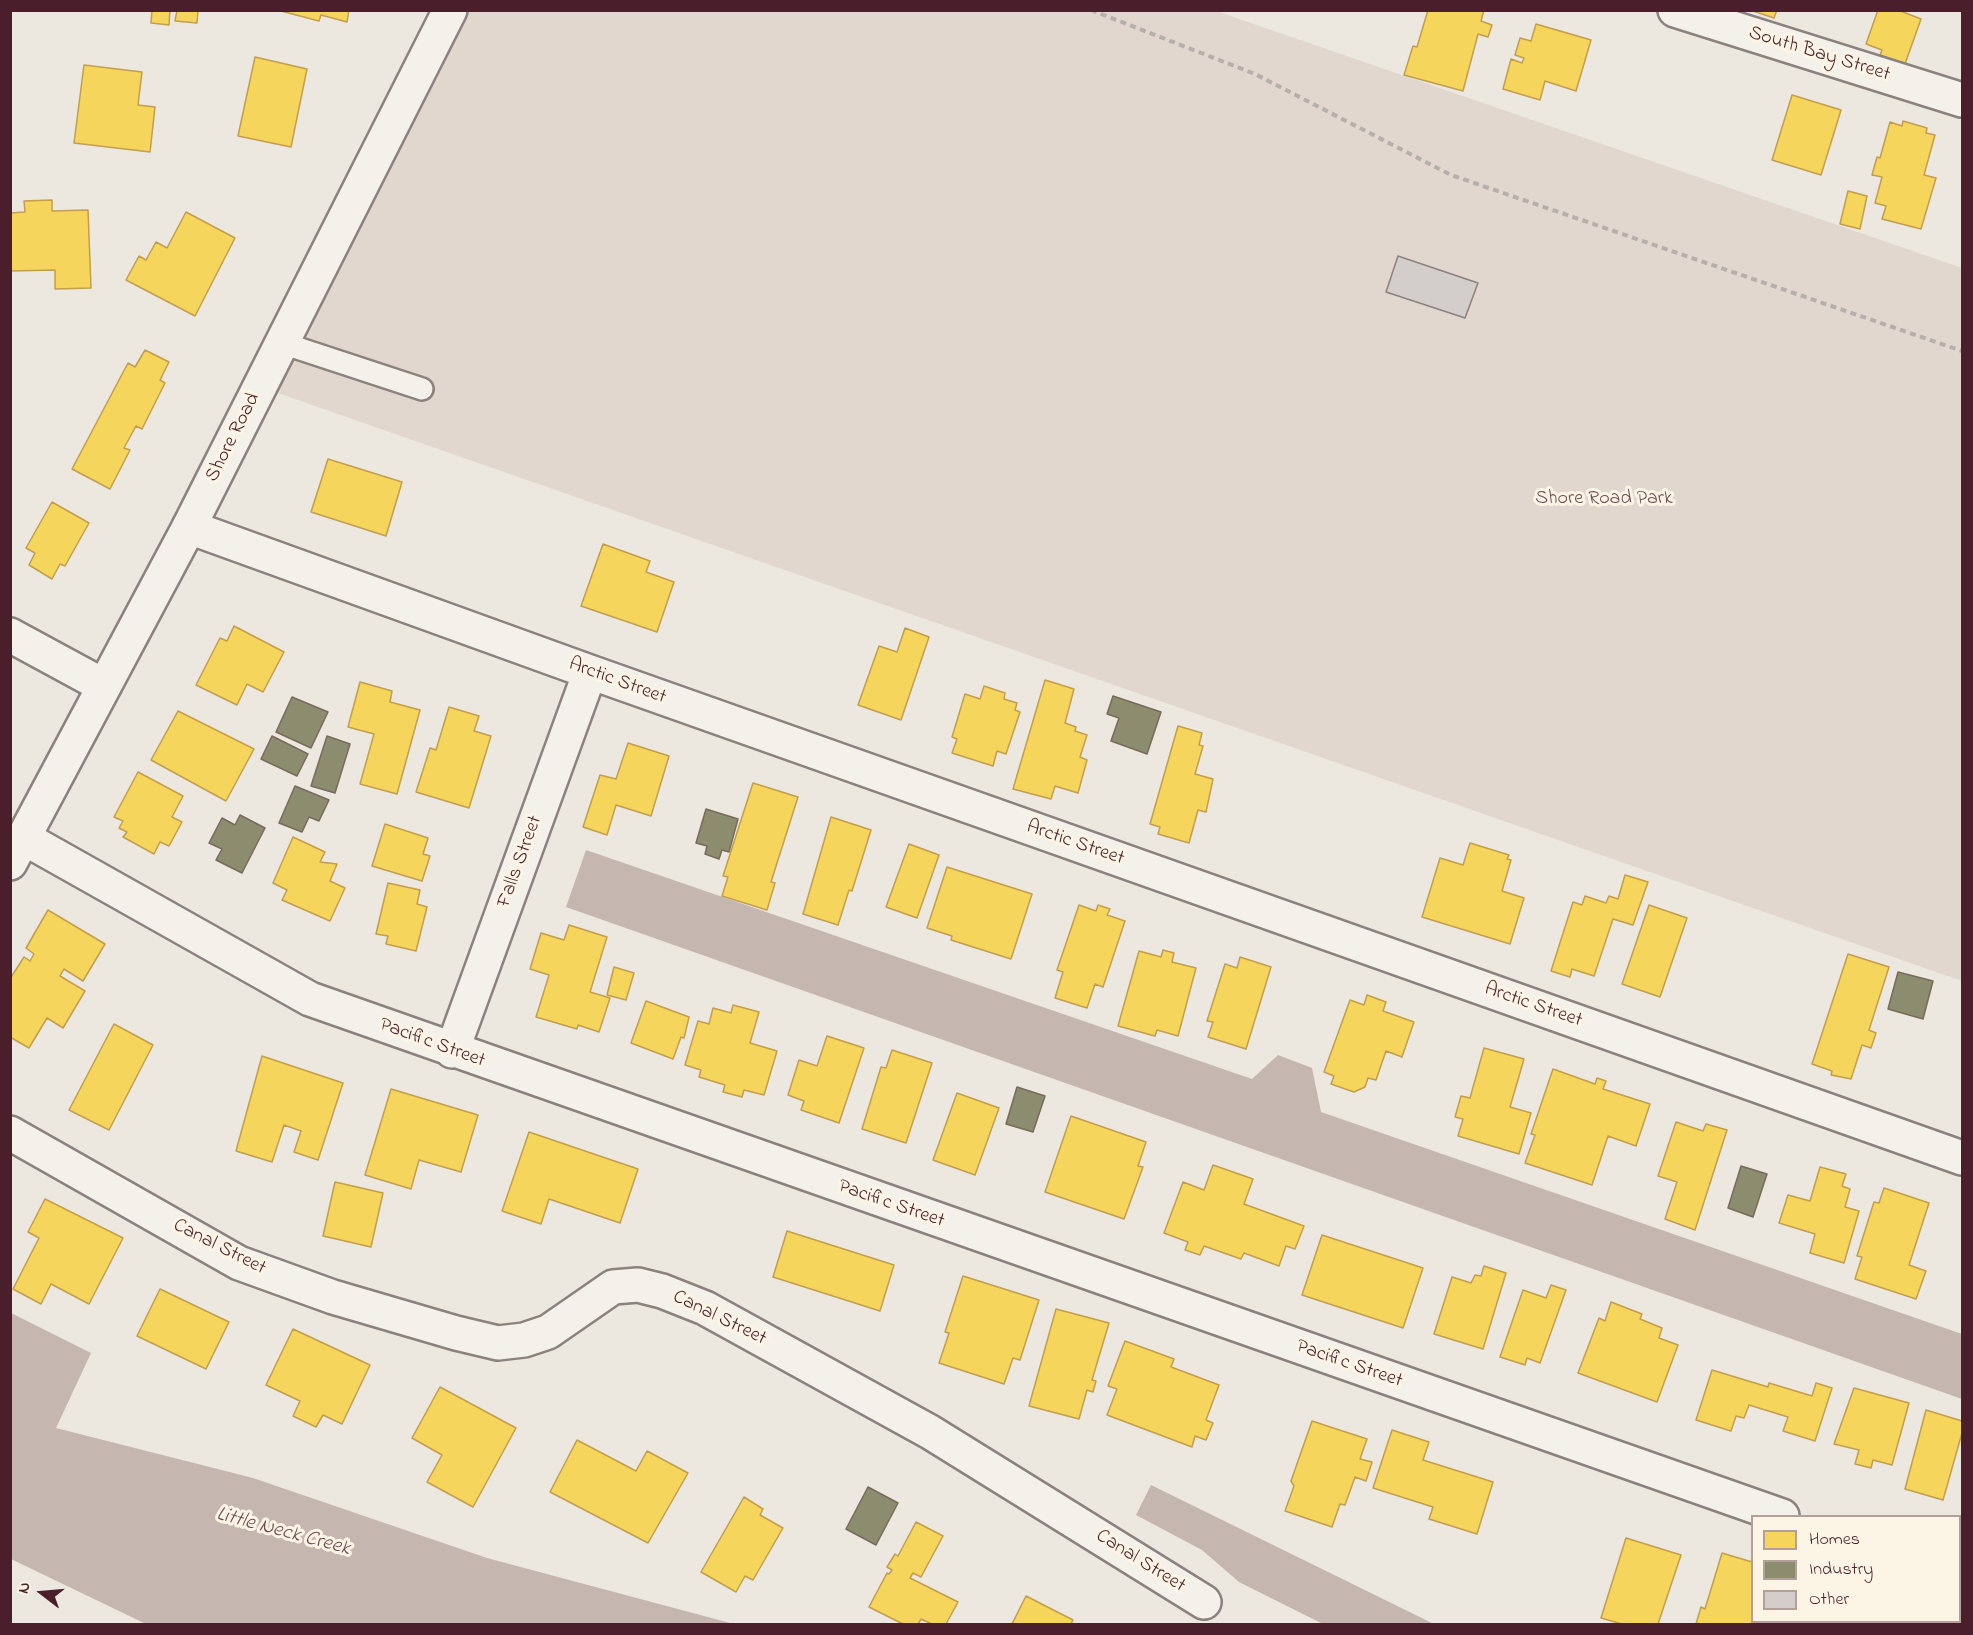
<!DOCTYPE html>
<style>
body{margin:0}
#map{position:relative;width:1973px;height:1635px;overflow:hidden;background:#ece7df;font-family:"Indie Flower",sans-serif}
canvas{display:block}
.frame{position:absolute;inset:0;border:12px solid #4a1f2b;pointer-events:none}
.legend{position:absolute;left:1751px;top:1515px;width:210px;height:108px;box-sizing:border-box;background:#fcf5e5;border:2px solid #b59f9b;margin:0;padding:8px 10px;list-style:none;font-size:18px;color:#4a1f2b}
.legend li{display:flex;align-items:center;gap:12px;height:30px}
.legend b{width:30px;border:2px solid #b59f9b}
.north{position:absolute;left:12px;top:1563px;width:60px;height:60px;-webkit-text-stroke:4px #fcf5e5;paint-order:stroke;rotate:286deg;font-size:16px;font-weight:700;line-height:24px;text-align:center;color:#4a1f2b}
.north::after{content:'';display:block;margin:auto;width:21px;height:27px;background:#4a1f2b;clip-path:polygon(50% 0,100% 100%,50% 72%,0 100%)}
</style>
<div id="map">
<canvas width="1973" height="1635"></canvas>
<div class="frame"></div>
<ul class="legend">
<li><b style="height:16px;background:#f6d55c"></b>Homes</li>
<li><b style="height:16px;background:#8c8c6e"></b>Industry</li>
<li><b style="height:16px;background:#d3cec9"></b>Other</li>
</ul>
<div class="north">N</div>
</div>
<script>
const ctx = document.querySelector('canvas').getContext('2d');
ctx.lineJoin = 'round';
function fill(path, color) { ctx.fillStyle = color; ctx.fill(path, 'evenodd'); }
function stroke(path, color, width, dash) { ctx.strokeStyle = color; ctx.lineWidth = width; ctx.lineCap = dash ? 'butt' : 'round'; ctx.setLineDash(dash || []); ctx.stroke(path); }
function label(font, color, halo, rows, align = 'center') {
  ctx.font = font + ' "Indie Flower",sans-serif'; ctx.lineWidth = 6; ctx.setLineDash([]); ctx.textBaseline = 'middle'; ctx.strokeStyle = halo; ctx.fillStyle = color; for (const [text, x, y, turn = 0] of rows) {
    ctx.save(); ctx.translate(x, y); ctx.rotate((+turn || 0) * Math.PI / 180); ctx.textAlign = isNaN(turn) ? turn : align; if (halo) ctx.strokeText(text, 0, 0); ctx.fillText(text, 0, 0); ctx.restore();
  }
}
fill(new Path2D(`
 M470,11h746l746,257v713l-1687,-589z`), '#e1d7ce');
fill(new Path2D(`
 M586,850l666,229 26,-24 34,13 9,44 641,222v65l-1396,-492z
 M11,1313l80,40 -35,75 197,50 234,80 247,66h-588l-135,-65z
 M1151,1485l283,139h-111l-84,-42 -37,-32 -66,-35z`), '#c6b6b0');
const homes = new Path2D(`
 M152,10h18l-1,15 -18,-2z
 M177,10h21l-1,13 -22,-2z
 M277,10h72l-2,12 -26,-7 -2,6z
 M1428,10h56l-3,11 11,4 -4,12 -10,-3 -15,57 -59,-16 9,-29 4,1z
 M1750,10h27l-3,8z
 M1878,10h20l23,9 -16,45 -25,-9 2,-5 -16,-6z
 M1536,24l55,16 -15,51 -31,-10 -5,19 -37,-11 8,-30 11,4 2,-5 -9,-3 5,-17 11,3z
 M255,57l52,12 -16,78 -53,-11z
 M84,65l58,7 -4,33 17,2 -5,45 -76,-9z
 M1792,95l49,15 -20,65 -49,-15z
 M1903,121l24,7 -1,5 9,2 -11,40 12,3 -15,51 -39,-10 4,-13 -11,-3 7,-26 -10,-2 5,-18 3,1 10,-36 12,4z
 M1848,191l19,5 -7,33 -20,-5z
 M52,200v11l36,-1 3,78 -36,1v-19l-45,1v-58l15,-1 -1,-11z
 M186,212l49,26 -40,78 -69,-36 13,-24 7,4 10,-18 11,6z
 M145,350l24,12 -9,18 5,3 -23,46 -6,-3 -12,22 6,2 -20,39 -38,-20 56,-106 7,4z
 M328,459l74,23 -16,54 -75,-24z
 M52,502l37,21 -24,43 -5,-2 -8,15 -23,-14 6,-12 -9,-5z
 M603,544l47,17 -4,11 28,10 -17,50 -76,-26z
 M234,626l50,26 -21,40 -16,-8 -10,21 -41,-20 24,-47 7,3z
 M905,628l24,9 -28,83 -43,-15 21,-59 18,6z
 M1045,680l29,9 -9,34 11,4 -1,4 12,4 -7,22 7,3 -9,33 -23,-7 -4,13 -38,-10z
 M360,682l32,9 -2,11 30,8 -23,84 -37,-10 14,-50 -26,-7z
 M984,686l21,7 -1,6 13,4 -2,7 5,2 -14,42 -9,-3 -4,15 -41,-13 5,-14 -5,-2 13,-43 15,5z
 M449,707l30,9 -5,15 17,5 -22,72 -53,-16 14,-44 6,2z
 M178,711l76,38 -28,52 -75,-41z
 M1178,726l24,7 -3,12 4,1 -8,28 18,5 -7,33 -8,-2 -9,33 -31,-9 2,-7 -10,-3z
 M628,743l41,13 -18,60 -35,-11 -9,30 -24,-8 17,-52 16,4z
 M138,772l45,24 -11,21 10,5 -13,24 -9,-4 -6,12 -31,-17 4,-5 -8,-4 4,-7 -9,-4z
 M753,783l45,14 -27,85 4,1 -8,27 -45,-14 6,-19 -5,-1z
 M831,817l40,13 -19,61 -3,-1 -11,35 -35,-11z
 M385,824l43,14 -5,16 7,2 -8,25 -50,-15z
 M293,837l32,15 -5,10 17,2 -7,17 15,7 -15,33 -48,-21 5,-10 -14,-7z
 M1470,843l39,12 -2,4 4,1 -9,31 22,7 -14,46 -88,-27 18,-59 23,7z
 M909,844l30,11 -22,63 -31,-11z
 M947,867l85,27 -21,65 -60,-19 1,-4 -25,-8z
 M1625,875l23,7 -15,43 -20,-6 -19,57 -22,-7 -2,8 -19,-6 22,-69 9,3 3,-9 21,7 3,-7 9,3z
 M388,883l32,7 -3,14 10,3 -11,44 -30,-7 2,-8 -12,-2z
 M1079,905l17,6 2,-6 12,4 -3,6 18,6 -22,66 -8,-3 -8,24 -32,-10 8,-26 -6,-2z
 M1649,905l38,13 -27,79 -38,-13z
 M48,910l57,34 -22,37 -19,-12 -4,7 25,15 -22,37 -16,-10 -18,30 -19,-11v-58l14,-22 6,4 4,-7 -8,-6z
 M569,925l38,12 -17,55 20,6 -11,34 -21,-7 -1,4 -41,-12 13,-42 -19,-6 11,-36 23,7z
 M1163,950l11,3 -2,9 24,6 -18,68 -21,-6 -2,6 -37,-10 21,-75 22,6z
 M1848,954l41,13 -20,63 7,3 -5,15 -9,-3 -11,34 -20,-4 1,-4 -20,-7z
 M1240,957l31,10 -25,82 -38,-12 5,-15 -6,-1 18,-57 12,4z
 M614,967l20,6 -8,27 -19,-5z
 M1367,995l19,7 -3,9 31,11 -12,35 -16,-6 -10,29 -8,-2 -3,9 -11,5 -23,-8 3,-8 -10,-4 26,-72 14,5z
 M646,1001l43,16 -5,21 -3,-1 -8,22 -42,-16z
 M733,1005l26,7 -9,31 27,8 -13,44 -20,-5 -2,7 -19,-5 2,-7 -26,-8 2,-7 -16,-5 13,-44 11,3 4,-16 18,5z
 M114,1024l39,21 -44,85 -40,-20z
 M827,1036l37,12 -25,75 -38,-13 3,-9 -16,-6 11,-35 18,6z
 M1484,1048l40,11 -14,48 21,6 -12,41 -61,-18 5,-17 -8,-2 6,-21 9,2z
 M892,1050l40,13 -26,80 -44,-14 19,-62 5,1z
 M262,1056l81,27 -25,77 -24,-8 7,-21 -17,-6 -12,37 -36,-11z
 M1553,1069l42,15 2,-6 9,3 -3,8 47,15 -14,42 -28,-10 -16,49 -67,-22 10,-28 -4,-1z
 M391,1089l87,26 -17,57 -42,-12 -8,29 -46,-14z
 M957,1093l42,15 -24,67 -42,-15z
 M1071,1116l75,26 -8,24 5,1 -19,52 -79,-27z
 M1676,1122l27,9 3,-7 21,6 -32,100 -30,-11 12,-37 -19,-6z
 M529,1132l109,37 -18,54 -71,-24 -8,25 -39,-13z
 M1213,1165l40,14 -9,25 60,22 -9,23 -9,-3 -7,20 -35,-13 -3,6 -37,-13 -4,9 -15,-5 3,-8 -24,-9 19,-51 21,8z
 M1820,1167l26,7 -4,12 8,3 -5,18 14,4 -15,52 -34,-10 5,-19 -36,-11 9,-28 22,6z
 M335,1182l48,11 -12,54 -48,-11z
 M1884,1188l45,15 -20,62 17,6 -10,28 -61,-20 7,-22 -5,-1 17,-54 5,1z
 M45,1199l78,39 -34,66 -38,-20 -10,20 -28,-15 26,-51 -11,-6z
 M787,1231l107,34 -14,46 -107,-34z
 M1322,1235l101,33 -20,60 -101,-33z
 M1484,1266l22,7 -23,76 -49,-15 18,-57 19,6 4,-8 6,1z
 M963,1276l76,24 -19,60 -7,-2 -9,26 -65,-21 10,-30 -4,-1z
 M1551,1285l15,5 -26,73 -13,-5 -2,7 -25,-8 23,-67 23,8z
 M160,1289l69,33 -23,47 -69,-33z
 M1611,1302l31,12 -2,5 22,9 -3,10 19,7 -21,57 -79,-29 21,-55 6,3z
 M1056,1309l53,14 -17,57 4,1 -3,11 -6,-2 -8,29 -50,-13z
 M293,1329l77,36 -28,59 -19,-9 -7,12 -23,-11 7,-15 -34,-16z
 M1125,1341l49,18 -3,8 48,18 -13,35 7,3 -7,17 -11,-4 -3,11 -85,-32 10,-26 -9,-3z
 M1712,1370l56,17 1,-4 43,13 4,-13 16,5 -17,53 -32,-10 5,-14 -39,-12 -5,13 -8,-2 -5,15 -35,-11z
 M440,1387l76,41 -43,79 -46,-25 15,-27 -30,-17z
 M1854,1388l55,15 -17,62 -19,-5 -2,8 -16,-4 4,-14 -25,-6z
 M1926,1410l36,11v12l-19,67 -38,-11z
 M1312,1421l55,18 -7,20 12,3 -6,19 -11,-4 -10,28 -5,-1 -8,23 -47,-16 9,-25 -3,-5z
 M1392,1430l37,12 -6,18 70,22 -16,52 -48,-15 4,-12 -60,-19z
 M577,1440l59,31 11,-20 41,22 -40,70 -98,-51z
 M744,1497l19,12 -3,6 23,13 -30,52 -8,-4 -9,16 -35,-20z
 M916,1522l27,14 -22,41 -8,-4 -3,5 48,24 -12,22h-14l-11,-5 -3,5h-15l-34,-17 18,-34 2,1 3,-4 -5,-3 8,-13 3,2z
 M1626,1538l55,17 -23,69h-36l-21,-6z
 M1722,1553l30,9v60h59l-1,2h-114l5,-17 4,2z
 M1026,1596l47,24 -2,4h-59z
 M1836,1622h66l-1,2h-66z`);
fill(homes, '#f6d55c');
stroke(homes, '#c29e4d', 1.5);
const industry = new Path2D(`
 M1113,696l48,16 -14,42 -36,-13 8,-23 -12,-4z
 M292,697l36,15 -17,36 -35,-16z
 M272,736l36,18 -11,22 -36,-17z
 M327,736l23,8 -15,49 -24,-7z
 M295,786l34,14 -10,21 -10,-4 -7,15 -23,-9z
 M706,809l32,10 -9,33 -7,-2 -3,9 -14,-5 2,-8 -11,-3z
 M240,815l25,13 -23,45 -26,-13 6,-11 -13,-6 13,-25 13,7z
 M1898,972l35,9 -10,38 -35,-10z
 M1017,1087l28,9 -12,36 -27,-8z
 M1741,1166l26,8 -14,43 -25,-9z
 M868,1487l30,16 -22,42 -30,-16z`);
fill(industry, '#8c8c6e');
stroke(industry, '#786b5a', 1.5);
const building = new Path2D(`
 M1398,256l80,27 -13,35 -79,-26z`);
fill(building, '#d3cec9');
stroke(building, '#8b817f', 1.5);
const service = new Path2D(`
 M282,343l140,46`);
const minor = new Path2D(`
 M1675,10l287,90
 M189,527l401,145 1372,486
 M10,635l94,51
 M24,838l286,161 1472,517
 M452,1051l138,-379
 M10,1133l229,130 94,34 123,36 42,10 26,-3 24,-8 65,-45 25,-2 24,6 43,17 225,124 274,170
 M1960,1579l2,1`);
const tertiary = new Path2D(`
 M10,863l179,-336 261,-517`);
stroke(service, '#8b817f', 26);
stroke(minor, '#8b817f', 38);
stroke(tertiary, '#8b817f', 38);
stroke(new Path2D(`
 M1091,10l164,64 196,101 511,176`), '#b6afac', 4, [6, 4.5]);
stroke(service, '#f4f0ea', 21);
stroke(minor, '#f4f0ea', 33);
stroke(tertiary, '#f4f0ea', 33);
label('20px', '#4a1f2b', '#fcf5e5', [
 ["South Bay Street",1819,55,17],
 ["Shore Road",234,438,-63],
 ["Arctic Street",617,682,20],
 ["Arctic Street",1075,844,19],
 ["Falls Street",521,862,-70],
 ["Arctic Street",1533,1006,19],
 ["Pacific Street",432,1044,20],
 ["Pacific Street",891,1205,19],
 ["Canal Street",219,1248,27],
 ["Canal Street",719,1319,26],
 ["Pacific Street",1349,1365,19],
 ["Canal Street",1140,1562,32]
]);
label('20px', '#6e4a50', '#fcf5e5', [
 ["Shore Road Park",1604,500]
]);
label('italic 21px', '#704c53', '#fcf5e5', [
 ["Little Neck Creek",283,1533,15]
]);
</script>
